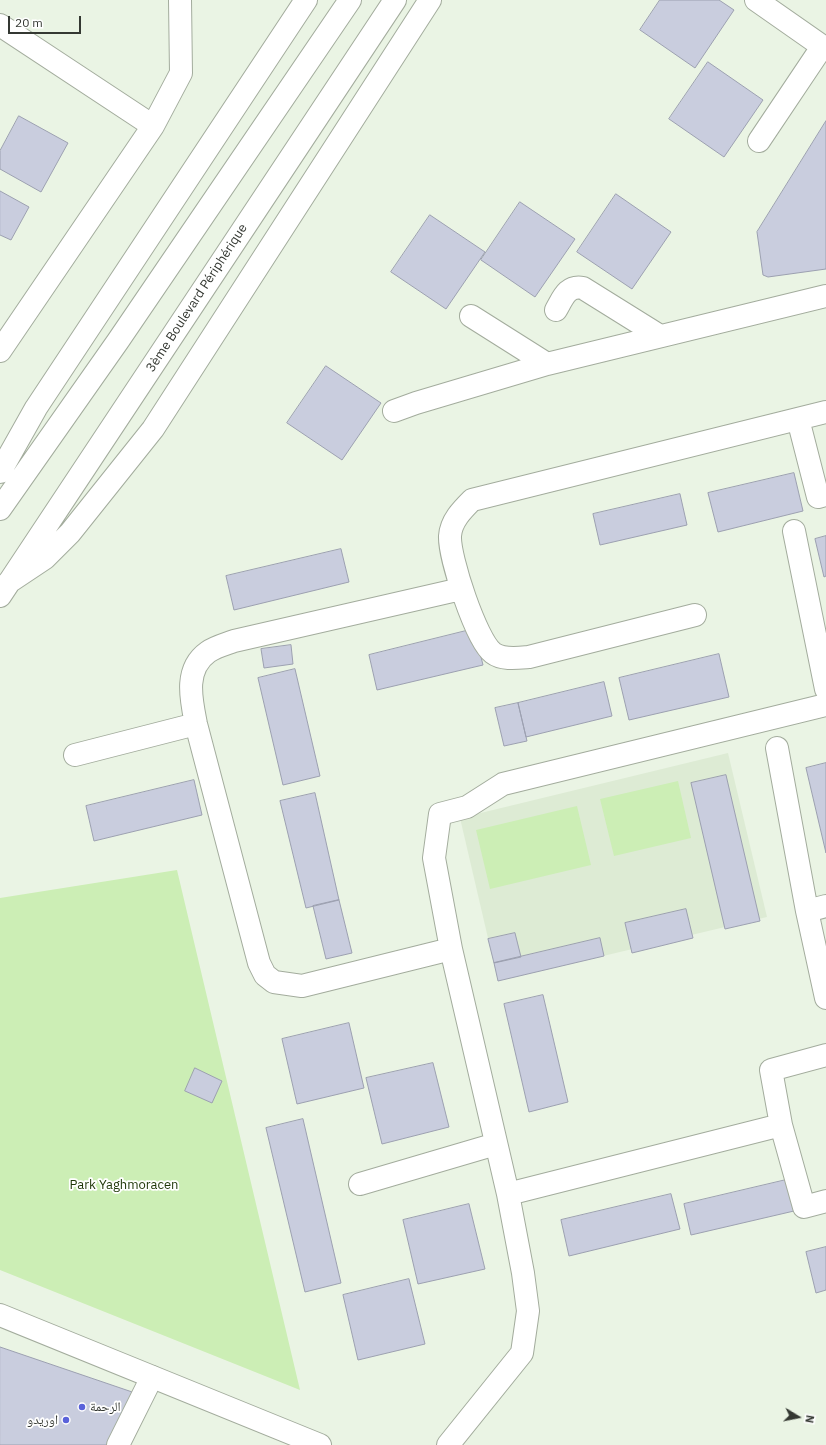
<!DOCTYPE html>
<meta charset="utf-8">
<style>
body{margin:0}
#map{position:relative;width:826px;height:1445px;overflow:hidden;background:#eaf4e4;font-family:"IBM Plex Sans",sans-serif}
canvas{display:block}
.north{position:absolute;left:778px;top:1397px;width:40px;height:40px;-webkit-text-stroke:3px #fff;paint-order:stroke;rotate:100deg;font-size:11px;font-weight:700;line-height:16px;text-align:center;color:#343832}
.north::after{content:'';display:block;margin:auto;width:14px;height:18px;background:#343832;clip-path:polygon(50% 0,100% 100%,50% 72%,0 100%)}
.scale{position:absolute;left:8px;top:16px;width:73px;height:18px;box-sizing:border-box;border:2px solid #343832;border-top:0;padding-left:5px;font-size:12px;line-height:14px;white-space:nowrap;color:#343832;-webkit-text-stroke:3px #fff;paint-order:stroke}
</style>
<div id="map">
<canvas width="826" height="1445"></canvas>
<div class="north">N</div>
<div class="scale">20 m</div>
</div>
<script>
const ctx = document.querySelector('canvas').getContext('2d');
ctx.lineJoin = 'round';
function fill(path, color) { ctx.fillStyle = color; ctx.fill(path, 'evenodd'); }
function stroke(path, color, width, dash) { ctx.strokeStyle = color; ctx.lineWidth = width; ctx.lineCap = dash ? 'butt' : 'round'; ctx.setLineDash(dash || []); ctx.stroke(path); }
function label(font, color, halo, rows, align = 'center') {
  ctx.font = font + ' "IBM Plex Sans","Noto Naskh Arabic",sans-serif'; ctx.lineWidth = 3.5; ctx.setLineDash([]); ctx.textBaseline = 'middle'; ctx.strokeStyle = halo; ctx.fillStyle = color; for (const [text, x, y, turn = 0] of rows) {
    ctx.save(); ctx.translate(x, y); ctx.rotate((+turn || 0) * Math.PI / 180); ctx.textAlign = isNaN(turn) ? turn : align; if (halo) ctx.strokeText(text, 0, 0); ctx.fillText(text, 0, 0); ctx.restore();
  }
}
fill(new Path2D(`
 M728,753l39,164 -269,64 -38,-163z`), '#ddebd4');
fill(new Path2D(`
 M678,781l13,57 -77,18 -14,-57z
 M577,806l14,59 -101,24 -14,-59z
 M177,870l123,520 -300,-120v-372z`), '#cceeb5');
const building = new Path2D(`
 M660,0h59l15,10 -39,58 -55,-38z
 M708,62l55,38 -39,57 -55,-38z
 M19,116l49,27 -27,49 -41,-23v-18z
 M826,121v148l-58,8 -5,-2 -6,-43z
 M0,191l29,16 -18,33 -11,-5z
 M616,194l55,38 -39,57 -55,-37z
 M520,202l55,37 -40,58 -54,-37z
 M430,215l55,37 -39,57 -55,-37z
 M326,366l55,37 -39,57 -55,-37z
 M794,473l9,38 -85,21 -10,-39z
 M680,494l7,31 -87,20 -7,-31z
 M826,536v40l-2,1 -9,-38z
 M341,549l8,33 -115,28 -8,-34z
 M474,629l9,36 -106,25 -8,-35z
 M291,645l2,19 -29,4 -3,-19z
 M719,654l10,43 -100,23 -10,-42z
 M295,669l25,107 -37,9 -25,-107z
 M604,682l8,34 -86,21 -8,-34z
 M518,703l9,38 -23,5 -9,-38z
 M826,763v90l-20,-85z
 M726,775l34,146 -35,8 -34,-146z
 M194,780l8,35 -108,26 -8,-35z
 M315,793l24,107 -33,8 -26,-107z
 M339,900l13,53 -26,6 -13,-53z
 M686,909l7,29 -61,15 -7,-30z
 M515,933l6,24 -27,6 -6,-24z
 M600,938l4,18 -106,25 -4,-18z
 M543,995l25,107 -39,10 -25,-108z
 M349,1023l15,65 -67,16 -15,-65z
 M433,1063l16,64 -67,17 -16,-66z
 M195,1068l27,13 -10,22 -27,-12z
 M303,1119l38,164 -36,9 -39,-164z
 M786,1180l8,31 -103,24 -7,-31z
 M671,1194l9,35 -111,27 -8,-36z
 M469,1204l16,65 -67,15 -15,-64z
 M826,1247v43l-10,3 -10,-41z
 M409,1279l16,65 -67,16 -15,-65z
 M0,1347l141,48 -17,50h-124z`);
fill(building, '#c9cdde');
stroke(building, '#9ca0b0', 1);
const minor = new Path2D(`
 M756,0l70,49
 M0,25l153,101
 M759,141l63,-94
 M556,310c7,-12 11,-25 27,-22l77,48
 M471,316l76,48
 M0,351l153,-225 28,-53 -1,-73
 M394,411l22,-8 131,-39 279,-68
 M798,419l20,78 8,-2
 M794,531l32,158
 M695,615l-166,42c-12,1 -27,3 -36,-4 -17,-13 -44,-96 -43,-117 1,-15 12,-26 22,-36l354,-88
 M777,748l30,163
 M75,755l121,-31
 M826,906l-19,5 19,87
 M451,949l-149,37 -28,-4 -9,-7 -6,-12 -63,-239c-5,-25 -12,-55 12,-72 7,-5 18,-8 26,-11l227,-52
 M826,1055l-55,15 10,55 23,82 22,-6
 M360,1184l136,-40
 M508,1194l273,-69
 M118,1445l34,-68
 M448,1445l74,-92 6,-42 -5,-38 -15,-79 -57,-245 -17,-91 6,-44 27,-7 36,-23 323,-79`);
const major = new Path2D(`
 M0,1315l320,130`);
const highway = new Path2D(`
 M0,472l36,-64 270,-408
 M0,509l118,-168 232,-341
 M9,582l36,-24 25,-25 83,-104 277,-429
 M0,596l395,-596`);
stroke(minor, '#a3ac9d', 24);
stroke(major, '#a3ac9d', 24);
stroke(highway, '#a3ac9d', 24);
stroke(minor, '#fff', 22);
stroke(major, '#fff', 22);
stroke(highway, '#fff', 22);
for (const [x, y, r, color] of [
 [82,1407,4,"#5a62da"],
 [66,1420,4,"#5a62da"]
]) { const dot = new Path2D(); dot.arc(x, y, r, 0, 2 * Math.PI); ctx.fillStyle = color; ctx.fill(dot); stroke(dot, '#fff', 1.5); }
label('13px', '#343832', '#fff', [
 ["3ème Boulevard Périphérique",197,298,-57]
]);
label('13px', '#1e3707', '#fff', [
 ["Park Yaghmoracen",124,1185]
]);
label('13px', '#343832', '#fff', [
 ["الرحمة",90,1407],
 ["اوريدو",58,1420,"right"]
], 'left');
</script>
